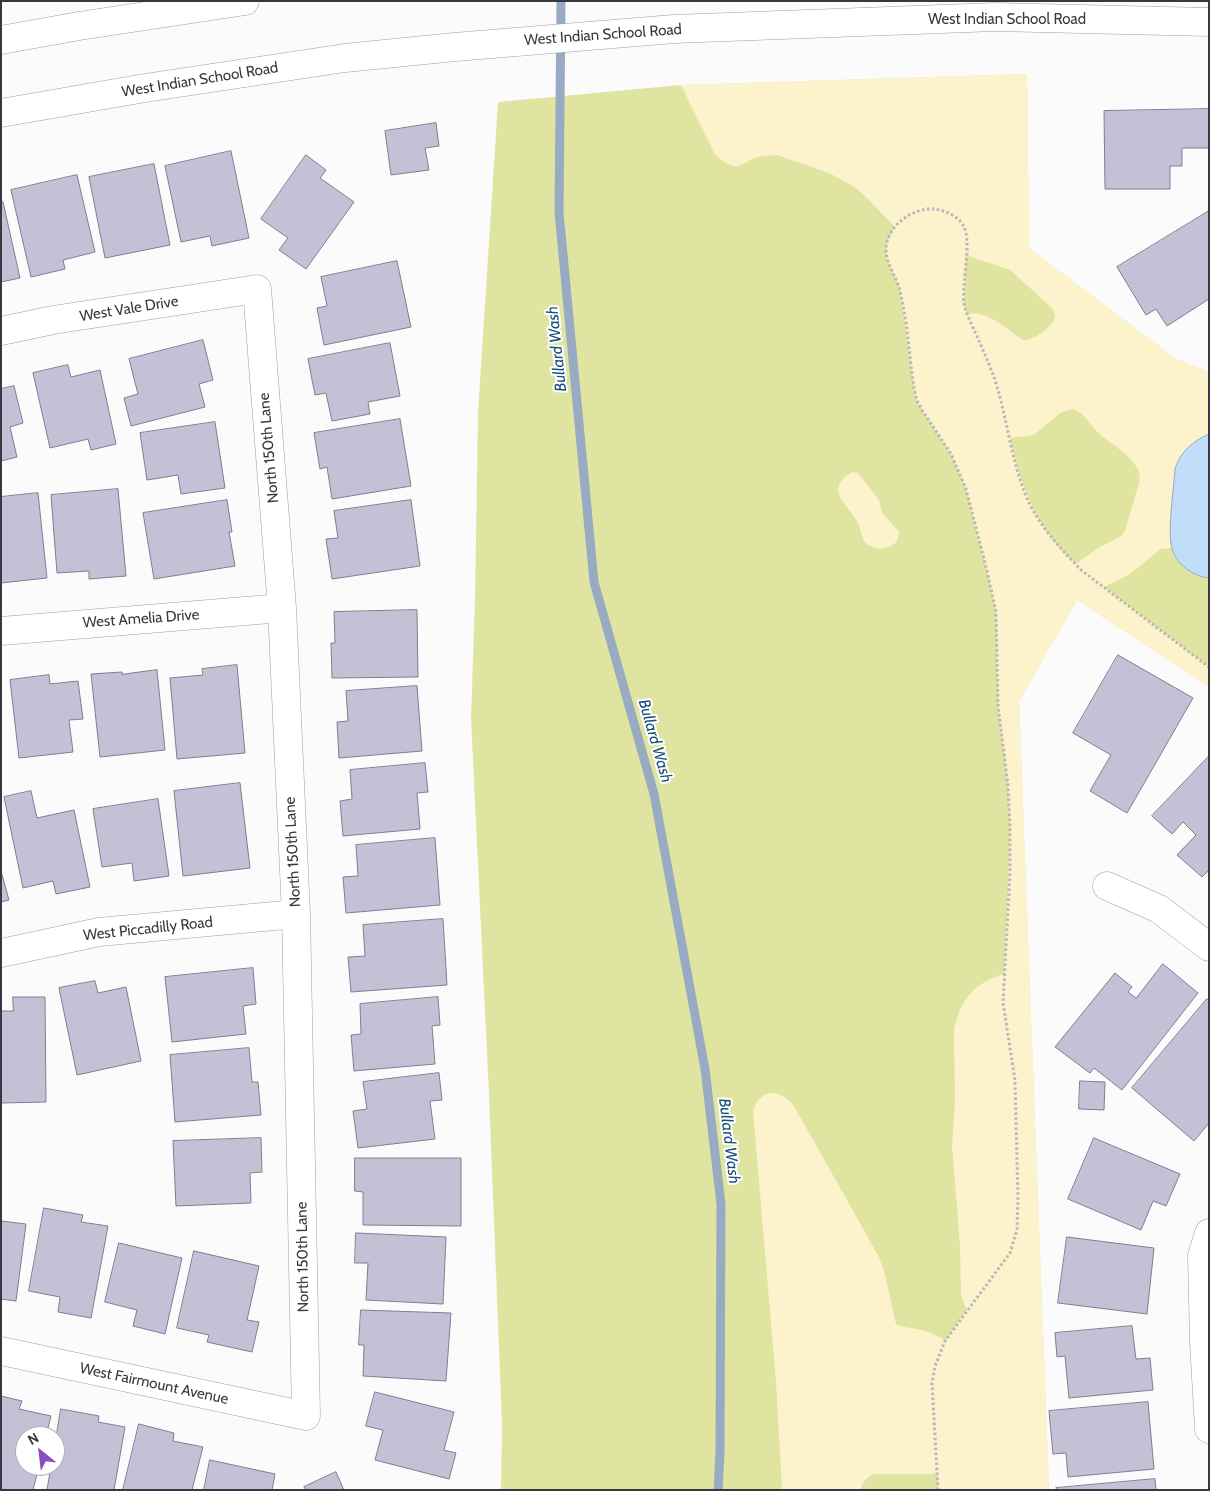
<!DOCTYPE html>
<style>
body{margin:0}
#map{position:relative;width:1210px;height:1491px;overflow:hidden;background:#fbfbfb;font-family:Cabin,sans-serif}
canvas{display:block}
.frame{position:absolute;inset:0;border:2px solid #39373f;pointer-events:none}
.north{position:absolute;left:15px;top:1426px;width:50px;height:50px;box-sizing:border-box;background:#fff;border:1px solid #b0afb2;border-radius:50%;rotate:331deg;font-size:14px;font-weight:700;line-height:20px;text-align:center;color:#39373f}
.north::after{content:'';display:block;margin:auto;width:18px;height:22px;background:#8a4cc2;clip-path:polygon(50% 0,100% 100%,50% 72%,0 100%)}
</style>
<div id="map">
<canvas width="1210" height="1491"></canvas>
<div class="frame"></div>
<div class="north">N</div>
</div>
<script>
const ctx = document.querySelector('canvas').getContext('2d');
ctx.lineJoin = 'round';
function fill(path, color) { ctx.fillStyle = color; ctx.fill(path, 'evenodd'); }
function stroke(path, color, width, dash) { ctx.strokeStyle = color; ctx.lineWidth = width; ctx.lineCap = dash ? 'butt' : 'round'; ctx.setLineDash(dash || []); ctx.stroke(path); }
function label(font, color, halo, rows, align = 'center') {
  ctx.font = font + ' Cabin,sans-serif'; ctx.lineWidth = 4; ctx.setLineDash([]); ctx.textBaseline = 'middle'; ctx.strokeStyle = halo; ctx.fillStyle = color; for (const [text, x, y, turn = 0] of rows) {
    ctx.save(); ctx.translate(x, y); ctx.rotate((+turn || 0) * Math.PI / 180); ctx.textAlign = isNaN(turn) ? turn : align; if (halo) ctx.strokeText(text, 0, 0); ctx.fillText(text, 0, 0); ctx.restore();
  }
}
fill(new Path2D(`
 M1027,74l2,174 147,111 33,13v315l-132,-87 -58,101 30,789h-548l1,-66 -13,-329 -18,-377 4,-118 3,-187 20,-311 183,-17z`), '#dfe5a1');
fill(new Path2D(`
 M1027,74l2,174 147,111 33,13v62c-16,7 -29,18 -34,35l-5,71 2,8 -11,1 -31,25 -26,13 105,80v20l-132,-87 -58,101 30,789h-111v-16h-64c-7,3 -13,8 -13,16h-79l-6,-108 -23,-271c8,-24 27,-22 41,-5l85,151 6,17 11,50c6,4 13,3 20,5 11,2 20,5 29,12l22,-31 -6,-14 -1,-51 -8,-99 3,-45 -1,-71c6,-30 20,-47 50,-56l5,-107 1,-43 -2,-38 -10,-81 -2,-93 -9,-41 -21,-82 -15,-35 -29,-44 -5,-9 -3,-13 -14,-99 -13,-31 -1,-8 1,-8 8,-15 -29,-30 -13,-11 -24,-13 -52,-18 -20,2 -18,9h-6l-7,-3 -11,-8 -34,-70zM966,255l44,15 41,37c1,1 3,5 4,7 1,12 -22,27 -32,26 -17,-11 -35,-30 -56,-26l-3,-9zM1072,409c10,2 15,11 21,18 12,15 32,22 43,39 4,5 4,12 3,18l-14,46 -4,6 -26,14 -19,14c-39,-32 -55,-79 -66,-126l24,-3 26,-22z
 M852,472l6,1 21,27 3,13 17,19c1,16 -20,21 -32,12 -6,-5 -6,-15 -9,-21 -9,-19 -36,-33 -6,-51z`), '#fcf2cc');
const water = new Path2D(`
 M1209,434v144c-17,-2 -33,-14 -37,-30 -5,-16 2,-60 3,-79 5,-17 18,-28 34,-35z`);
fill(water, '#c0ddfa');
stroke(water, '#98abc2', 1);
stroke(new Path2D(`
 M561,1l-2,211 35,370 60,212 51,275 16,135 -1,249 -2,37`), '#98abc2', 9);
const building = new Path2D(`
 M1209,109v39h-27v18h-12v23h-65l-1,-78z
 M436,123l3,23 -14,2 4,22 -38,5 -6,-44z
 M231,151l18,87 -37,8 -2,-10 -29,6 -16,-76z
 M306,155l20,15 -6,8 34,24 -48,67 -27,-19 9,-12 -27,-19z
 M154,164l16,81 -65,13 -16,-81z
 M77,175l18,77 -32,8 2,9 -34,8 -20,-87z
 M3,202l17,76 -19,4v-79z
 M1209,211v88l-42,27 -11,-17 -10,6 -29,-48z
 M397,261l14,66 -87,18 -7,-37 10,-2 -6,-29z
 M203,340l10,40 -14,4 6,23 -74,19 -7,-28 14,-4 -9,-35z
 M390,343l10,53 -32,6 2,12 -38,7 -6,-28 -11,2 -7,-36z
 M68,365l3,12 29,-7 16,74 -25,6 -3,-11 -38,9 -17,-75z
 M14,386l9,37 -13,4 7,30 -16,4v-72z
 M400,419l11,67 -79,13 -5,-32 -7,2 -6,-36z
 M215,422l10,66 -44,6 -3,-19 -31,5 -7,-47z
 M118,489l8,87 -37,3v-8l-32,2 -6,-78z
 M38,493l9,85 -46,5v-86z
 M227,500l5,32h-3l6,34 -81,13 -11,-66z
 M411,500l9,66 -88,13 -6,-40 12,-1 -4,-27z
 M417,610l1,67 -86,1 -1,-35h4l-1,-31z
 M1118,655l75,43 -66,115 -37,-22 21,-36 -38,-22z
 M237,665l8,88 -68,6 -7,-81 33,-3 -1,-6z
 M157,670l8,80 -65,7 -9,-83 31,-2v2z
 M49,675l1,9 28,-3 5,38 -14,1 4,32 -54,6 -9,-78z
 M417,686l5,65 -83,7 -2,-36 11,-1 -2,-30z
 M1209,756v114l-7,7 -25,-22 19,-20 -13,-13 -11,12 -20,-18z
 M425,763l3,29 -11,1 3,36 -77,7 -3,-35 12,-2 -2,-29z
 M240,783l10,85 -67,8 -9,-85z
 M31,791l6,27 37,-8 16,77 -34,7 -3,-13 -30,7 -19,-91z
 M158,799l11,77 -35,5 -2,-18 -30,4 -9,-58z
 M435,838l5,67 -94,8 -3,-36 15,-1 -2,-31z
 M1,871l8,29 -8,2z
 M443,919l4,66 -96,7 -3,-35 17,-1 -2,-31z
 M1163,964l35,29 -76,97 -28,-22 -4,5 -35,-26 60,-74 17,14 -4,5 8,6z
 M253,968l3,36 -13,2 3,28 -74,8 -7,-65z
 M95,981l3,12 28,-6 15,74 -64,14 -18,-87z
 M13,997h32l1,105 -45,1v-92h12z
 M438,997l2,28 -8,1 3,38 -81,7 -3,-36 10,-1 -1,-30z
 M1207,999l2,2v122l-15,18 -62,-53z
 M249,1048l3,34h6l3,33 -86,7 -5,-67z
 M439,1073l3,27 -12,1 5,38 -77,9 -5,-37 14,-2 -4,-27z
 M1080,1081l25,1 -1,28 -25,-1z
 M261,1138l1,34 -12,1 1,30 -75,3 -3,-65z
 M1094,1138l86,36 -14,32 -13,-5 -12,29 -73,-31z
 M355,1158h106v68l-98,-1v-33l-8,-1z
 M44,1208l39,7 -2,7 27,4 -17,92 -33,-6 2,-15 -31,-6z
 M1,1221l25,3 -10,77 -15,-2z
 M356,1233l90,4 -3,67 -77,-4 2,-37h-13z
 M1067,1237l87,11 -7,66 -89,-11z
 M119,1243l63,15 -17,76 -32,-8 4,-16 -32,-8z
 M194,1251l65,15 -12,54 12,2 -7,30 -45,-10 2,-7 -32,-7z
 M361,1310l90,3 -5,68 -83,-5 1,-31h-5z
 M1132,1326l4,33 14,-1 3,32 -84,8 -4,-42 -8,1 -2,-24z
 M375,1392l79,20 -10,38 12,3 -7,26 -74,-19 8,-30 -17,-4z
 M1,1396l21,5 -3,8 32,7 -5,20h-21v30h14l-6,24h-32z
 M1148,1402l6,67 -86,8 -2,-24 -13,1 -4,-43z
 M61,1409l38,7 -1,6 27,5 -11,63h-67l4,-24h4v-22z
 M139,1424l35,9 -1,8 30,6 -11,43h-69z
 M210,1460l65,14 -3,16h-68z
 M336,1472l8,18h-38l-2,-3z
 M1155,1479l1,11h-99l-1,-2z`);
fill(building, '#c6c0d7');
stroke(building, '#827c91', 1);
const minor = new Path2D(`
 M1,331l52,-11 204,-31 25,319 14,306 10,502 -305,-65
 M1,631l281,-23
 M1107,886l52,23 50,38
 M1,953l98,-21 197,-18
 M1209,1233l-7,23 2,87 5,86`);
const secondary = new Path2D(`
 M1,40l78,-14 166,-25
 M1,113l144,-25 200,-30 110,-11 219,-18 321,-12 214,5`);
stroke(minor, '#a09ab0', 29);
stroke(secondary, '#a09ab0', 29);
stroke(new Path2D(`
 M938,1490l-6,-107 3,-17 10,-25 65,-88 7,-23 1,-31 -3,-119 -12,-77 7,-130v-49l-2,-38 -10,-81 -2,-93 -9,-41 -21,-82 -15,-35 -29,-44 -5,-9 -3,-13c-5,-32 -6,-65 -14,-97 -3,-14 -15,-28 -14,-43 1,-22 27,-41 48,-39 10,1 24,7 29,16 10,16 -2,59 1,79 2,9 7,19 11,28 7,15 13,30 19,45 14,42 17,88 36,128 13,25 32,45 51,65l128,97`), '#b8b7ba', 3, [2.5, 2.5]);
stroke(minor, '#fff', 28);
stroke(secondary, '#fff', 28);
label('15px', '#39373f', '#fff', [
 ["West Indian School Road",1007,20],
 ["West Indian School Road",603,35,-4],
 ["West Indian School Road",200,80,-9],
 ["West Vale Drive",129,309,-9],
 ["North 150th Lane",269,448,-95],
 ["West Amelia Drive",141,619,-4],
 ["North 150th Lane",293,852,-93],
 ["West Piccadilly Road",148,929,-6],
 ["North 150th Lane",303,1257,-91],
 ["West Fairmount Avenue",154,1384,12]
]);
label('italic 16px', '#1a4f7c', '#fff', [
 ["Bullard Wash",557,349,-96],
 ["Bullard Wash",655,741,74],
 ["Bullard Wash",729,1141,83]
]);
</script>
